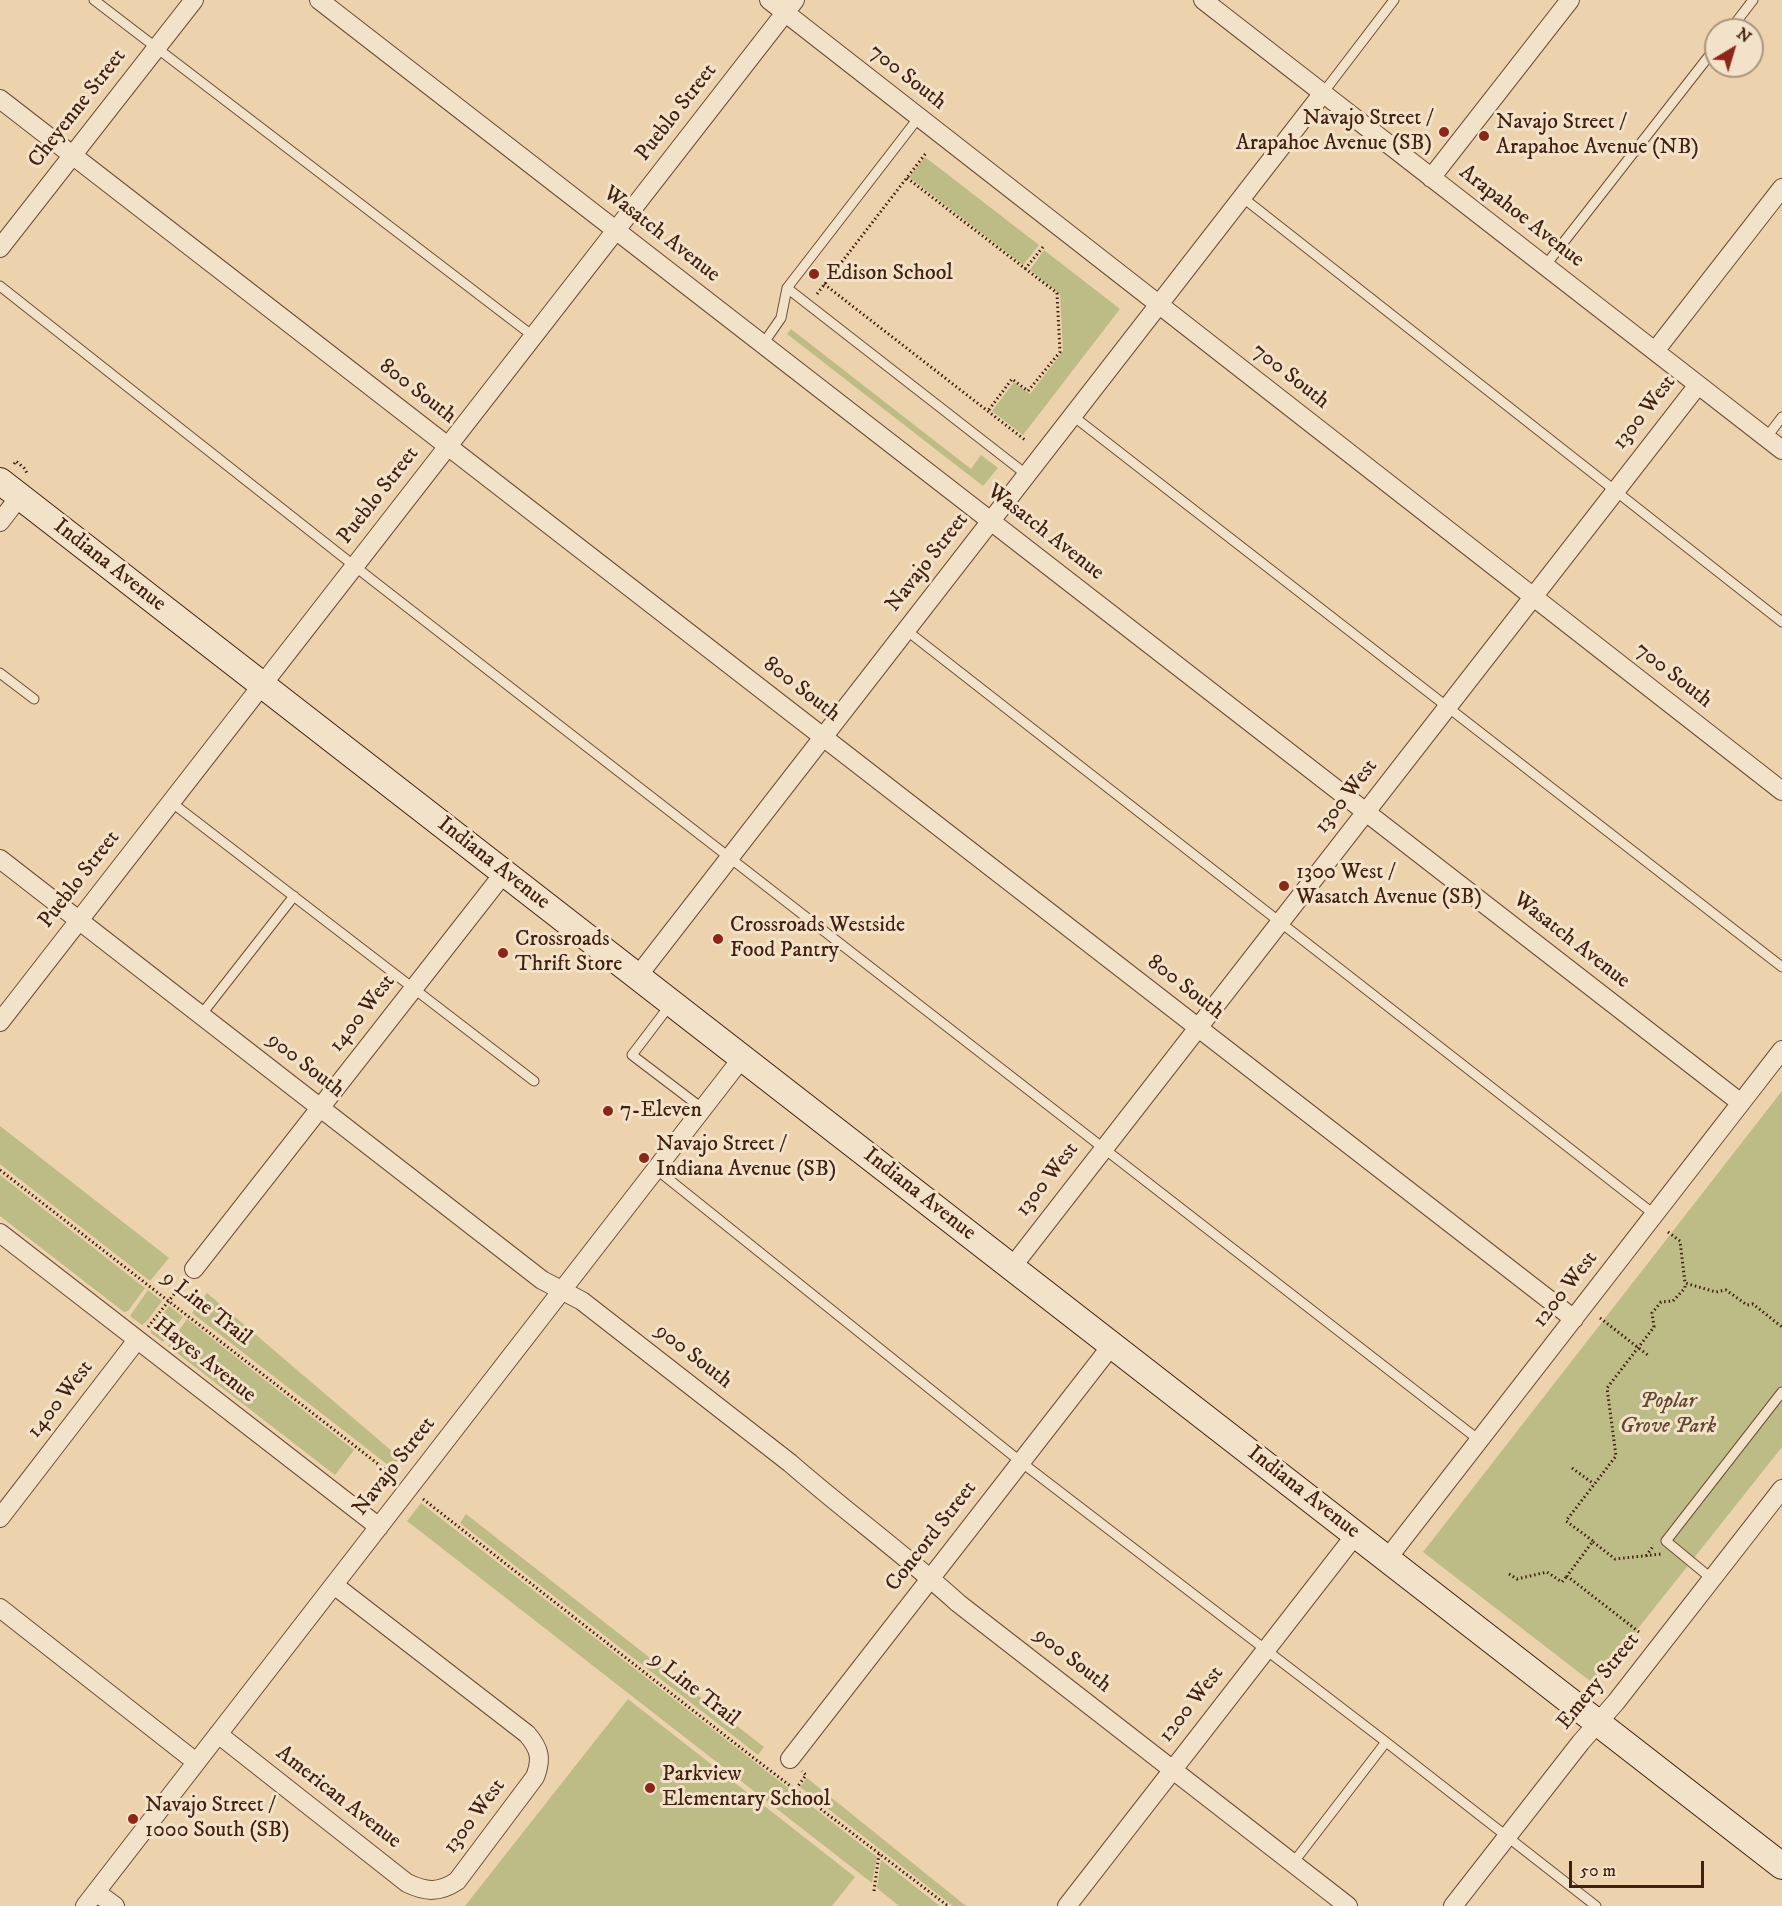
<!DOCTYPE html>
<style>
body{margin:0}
#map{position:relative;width:1782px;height:1906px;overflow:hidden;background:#edd3ad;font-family:"IM FELL DW Pica",serif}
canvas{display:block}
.north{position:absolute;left:1704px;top:18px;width:60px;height:60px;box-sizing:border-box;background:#f3e2ca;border:2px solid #ac9480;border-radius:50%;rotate:38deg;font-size:16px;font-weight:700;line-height:24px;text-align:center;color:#422011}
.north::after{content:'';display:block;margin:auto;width:21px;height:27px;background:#8f2418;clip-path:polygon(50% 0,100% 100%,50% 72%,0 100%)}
.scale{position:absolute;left:1569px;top:1861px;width:135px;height:27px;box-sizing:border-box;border:3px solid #422011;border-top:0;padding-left:8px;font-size:18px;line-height:21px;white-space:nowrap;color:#422011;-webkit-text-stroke:4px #f3e2ca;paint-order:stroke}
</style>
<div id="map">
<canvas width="1782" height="1906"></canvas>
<div class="north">N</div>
<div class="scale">50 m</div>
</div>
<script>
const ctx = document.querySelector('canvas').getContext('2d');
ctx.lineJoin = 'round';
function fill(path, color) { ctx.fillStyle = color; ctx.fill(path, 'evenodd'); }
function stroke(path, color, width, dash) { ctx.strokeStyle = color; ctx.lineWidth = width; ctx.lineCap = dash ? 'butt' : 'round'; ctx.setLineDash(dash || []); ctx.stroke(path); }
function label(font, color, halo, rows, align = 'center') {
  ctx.font = font + ' "IM FELL DW Pica",serif'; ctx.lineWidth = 6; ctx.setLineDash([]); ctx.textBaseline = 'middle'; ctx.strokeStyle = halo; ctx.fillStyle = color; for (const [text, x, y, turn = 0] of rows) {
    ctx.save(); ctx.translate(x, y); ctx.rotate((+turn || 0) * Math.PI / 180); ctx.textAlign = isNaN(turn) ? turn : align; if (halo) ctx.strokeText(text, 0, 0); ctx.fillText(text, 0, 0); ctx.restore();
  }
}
fill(new Path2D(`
 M925,157l114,88 -16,20 -114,-88z
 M1044,250l76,59 -97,126 -31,-24 22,-29 16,12 33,-43 -3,-57 -30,-24z
 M791,329l180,140 10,-14 17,13 -15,18 -196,-152z
 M1782,1091v356l-188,237 -171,-132z
 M0,1126l169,132 -19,23 -150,-117z
 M0,1175l145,113 -17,23 -4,1 -124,-96z
 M148,1290l14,11 -15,20 -5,4 -12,-9z
 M207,1293l193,165 -8,10 -200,-155z
 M169,1306l14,11 -20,25 -12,-9v-3z
 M187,1319l167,131 -19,25 -167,-129z
 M421,1503l456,354 -5,26 -465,-362z
 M466,1514l298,233 -6,8 -298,-232z
 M628,1699l227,178 -23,29h-367z
 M807,1778l159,128h-13l-153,-119z
 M881,1860l59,46h-41l-22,-18z`), '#bdbb86');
const lane = new Path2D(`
 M94,0l439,336
 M1730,30l23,-30
 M1323,93l71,-93
 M1242,197l540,425
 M1545,266l171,-219
 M0,286l371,293 1108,861
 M787,288l240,187
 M763,344l18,-26 6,-30 132,-171
 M1073,416l709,551
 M1766,438l16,-21
 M906,630l749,585
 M0,673l34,26
 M171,802l363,279
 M670,1005l-38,50 71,54
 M201,1015l93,-119
 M656,1169l365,293 365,280 210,164
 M1712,1579l-46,-38 116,-149
 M1293,1863l93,-121`);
const street = new Path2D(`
 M319,0l1422,1103
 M769,0l1013,791
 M1203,0l579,450
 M0,99l1574,1220
 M1431,178l139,-178
 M0,248l194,-248
 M1655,351l127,-163
 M0,522l20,-26
 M0,859l542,421 40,21 208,162c55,48 114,91 168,140l390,303
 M637,977l686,-884
 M0,1022l795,-1022
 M0,1233l379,294
 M1012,1267l686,-882
 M194,1269l310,-396
 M0,1518l137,-178
 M1387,1559l395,-509
 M0,1608l196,154
 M218,1734l189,149c19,9 32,10 50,-2l78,-104c7,-18 5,-28 -8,-43l-193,-149
 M790,1759l322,-414
 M96,1892l19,14
 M85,1906l657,-848
 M1067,1906l289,-372
 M1453,1906l128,-164 35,-40 166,-213`);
const secondary = new Path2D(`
 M0,481l1782,1385`);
stroke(lane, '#6d4d38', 11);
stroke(street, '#6d4d38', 20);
stroke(secondary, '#422011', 28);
stroke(new Path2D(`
 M907,178l150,115 3,59 -32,39 -16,-12 -24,32
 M1025,269l18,-22
 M824,284l201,156
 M817,294l109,-141
 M14,464l2,-3 8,7 3,5
 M0,1170l396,308
 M1668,1232l12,9 5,42 31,9 10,-2 21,15 6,-1 29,23
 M1600,1318l49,38
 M148,1327l35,-44
 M1572,1468l22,16
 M423,1499l332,260 193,147
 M1593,1542l22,17 46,-5
 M1646,1556l8,-11
 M1509,1574l8,5 30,-7 15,10 5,-6
 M1639,1632l-72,-56 26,-35 -27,-20 50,-65 -9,-68 47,-61 -2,-14 9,-11 12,-1 12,-13v-5
 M796,1789l10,-14 -4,-4
 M874,1891l5,-37`), '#422011', 3, [1.5, 3]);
stroke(lane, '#f3e2ca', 9);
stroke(street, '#f3e2ca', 18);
stroke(secondary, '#f3e2ca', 26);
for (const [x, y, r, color] of [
 [1444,132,6,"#8f2418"],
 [1484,136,6,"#8f2418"],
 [814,274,6,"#8f2418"],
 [1284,886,6,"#8f2418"],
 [718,939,6,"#8f2418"],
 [503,953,6,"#8f2418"],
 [608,1111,6,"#8f2418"],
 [644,1158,6,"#8f2418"],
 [650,1788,6,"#8f2418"],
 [133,1819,6,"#8f2418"]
]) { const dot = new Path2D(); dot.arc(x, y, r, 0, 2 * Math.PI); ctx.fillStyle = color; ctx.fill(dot); stroke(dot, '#f3e2ca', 2); }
label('22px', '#422011', '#f3e2ca', [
 ["700 South",907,78,38],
 ["Cheyenne Street",78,109,-52],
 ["Pueblo Street",677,113,-52],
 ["Arapahoe Avenue",1521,217,38],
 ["Wasatch Avenue",661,235,38],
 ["700 South",1290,377,38],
 ["800 South",417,392,38],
 ["1300 West",1645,413,-52],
 ["Pueblo Street",379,496,-52],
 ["Wasatch Avenue",1045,533,38],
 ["Navajo Street",928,563,-52],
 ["Indiana Avenue",109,566,38],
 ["700 South",1673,676,38],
 ["800 South",801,690,38],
 ["1300 West",1347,797,-52],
 ["Indiana Avenue",493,864,38],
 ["Pueblo Street",80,880,-52],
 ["Wasatch Avenue",1571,941,38],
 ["800 South",1185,988,38],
 ["1400 West",363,1014,-52],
 ["900 South",305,1066,38],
 ["1300 West",1048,1180,-52],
 ["Indiana Avenue",919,1195,38],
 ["1200 West",1566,1290,-52],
 ["9 Line Trail",206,1309,38],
 ["900 South",693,1357,38],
 ["Hayes Avenue",204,1361,38],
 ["1400 West",61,1400,-52],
 ["Navajo Street",395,1467,-52],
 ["Indiana Avenue",1303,1493,38],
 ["Concord Street",932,1537,-52],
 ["900 South",1072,1661,38],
 ["Emery Street",1599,1682,-51],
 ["9 Line Trail",694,1690,38],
 ["1200 West",1192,1705,-52],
 ["American Avenue",338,1798,38],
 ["1300 West",475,1817,-53]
]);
label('22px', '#422011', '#f3e2ca', [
 ["Navajo Street /",1432,119,"right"],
 ["Arapahoe Avenue (SB)",1432,144,"right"],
 ["Navajo Street /",1496,123],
 ["Arapahoe Avenue (NB)",1496,148],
 ["Edison School",826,274],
 ["1300 West /",1296,873],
 ["Wasatch Avenue (SB)",1296,898],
 ["Crossroads Westside",730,926],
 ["Food Pantry",730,951],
 ["Crossroads",515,940],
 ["Thrift Store",515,965],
 ["7-Eleven",620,1111],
 ["Navajo Street /",656,1145],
 ["Indiana Avenue (SB)",656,1170],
 ["Parkview",662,1775],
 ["Elementary School",662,1800],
 ["Navajo Street /",145,1806],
 ["1000 South (SB)",145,1831]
], 'left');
label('italic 22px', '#61472e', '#f3e2ca', [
 ["Poplar",1668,1402],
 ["Grove Park",1668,1427]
]);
</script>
